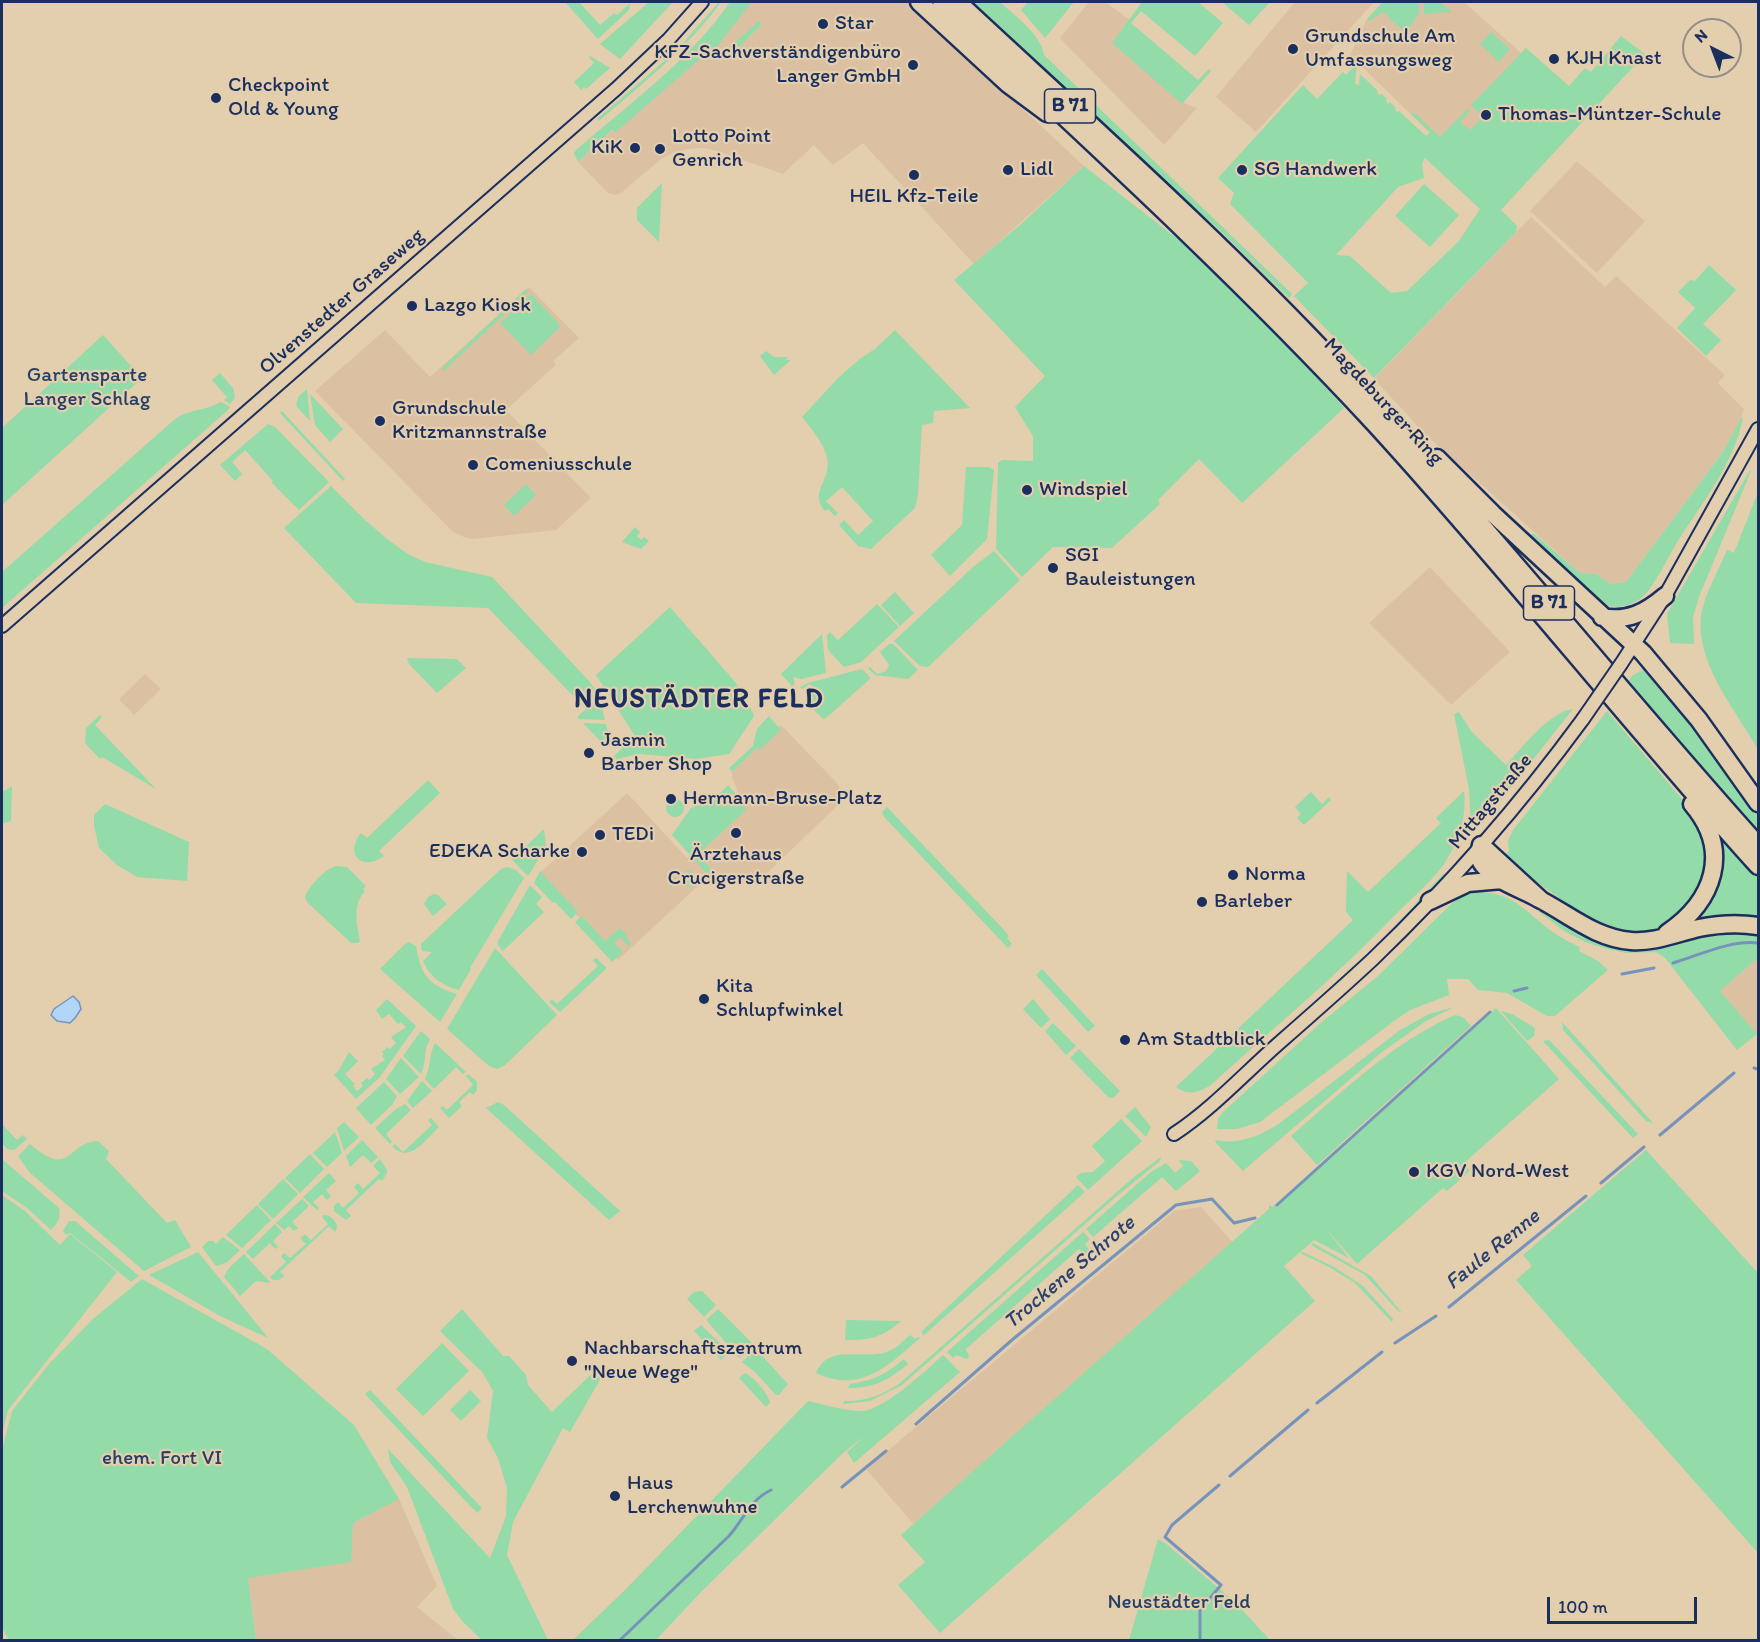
<!DOCTYPE html>
<meta charset="utf-8">
<style>
body{margin:0}
#map{position:relative;width:1760px;height:1642px;overflow:hidden;background:#e3cead;font-family:Itim,sans-serif}
canvas{display:block}
.frame{position:absolute;inset:0;border:3px solid #1b2f5e;pointer-events:none}
.north{position:absolute;left:1682px;top:18px;width:60px;height:60px;box-sizing:border-box;background:#e3cead;border:2px solid #938e8d;border-radius:50%;rotate:318deg;font-size:16px;font-weight:700;line-height:24px;text-align:center;color:#1b2f5e}
.north::after{content:'';display:block;margin:auto;width:21px;height:27px;background:#1b2f5e;clip-path:polygon(50% 0,100% 100%,50% 72%,0 100%)}
.scale{position:absolute;left:1547px;top:1597px;width:150px;height:27px;box-sizing:border-box;border:3px solid #1b2f5e;border-top:0;padding-left:8px;font-size:18px;line-height:21px;white-space:nowrap;color:#1b2f5e;-webkit-text-stroke:4px #e3cead;paint-order:stroke}
</style>
<div id="map">
<canvas width="1760" height="1642"></canvas>
<div class="frame"></div>
<div class="north">N</div>
<div class="scale">100 m</div>
</div>
<script>
const ctx = document.querySelector('canvas').getContext('2d');
ctx.lineJoin = 'round';
function fill(path, color) { ctx.fillStyle = color; ctx.fill(path, 'evenodd'); }
function stroke(path, color, width, dash) { ctx.strokeStyle = color; ctx.lineWidth = width; ctx.lineCap = dash ? 'butt' : 'round'; ctx.setLineDash(dash || []); ctx.stroke(path); }
function label(font, color, halo, rows, align = 'center') {
  ctx.font = font + ' Itim,sans-serif'; ctx.lineWidth = 4.5; ctx.setLineDash([]); ctx.textBaseline = 'middle'; ctx.strokeStyle = halo; ctx.fillStyle = color; for (const [text, x, y, turn = 0] of rows) {
    ctx.save(); ctx.translate(x, y); ctx.rotate((+turn || 0) * Math.PI / 180); ctx.textAlign = isNaN(turn) ? turn : align; if (halo) ctx.strokeText(text, 0, 0); ctx.fillText(text, 0, 0); ctx.restore();
  }
}
fill(new Path2D(`
 M742,2h166l176,164 -110,98 -111,-121 -30,22 -19,-20 -31,29 -69,-24 -12,-2 -14,1 -14,3 -13,7 -40,34 -7,2 -6,-2 -30,-31 135,-123z
 M1089,2h16l25,18 -16,23 67,59 16,6 -33,37 -104,-107z
 M1295,2h79l-118,130 -40,-35z
 M1383,2h81l57,51 5,-5 -29,122 -65,-35 -82,-80 17,-36z
 M1577,161l68,60 -48,52 -67,-62z
 M1531,217l74,70 11,-11 109,99 -7,8 26,26 -3,9 -18,34 -97,130 -15,2 -15,-10 -16,-1 -155,-139 -51,-55z
 M529,287l50,51 -26,23 3,4 -50,45 85,88 -35,32 -84,9 -8,-2 -11,-5 -138,-141 70,-61 45,47z
 M1430,567l80,85 -59,53 -82,-82z
 M145,674l16,15 -27,26 -15,-16z
 M781,725l56,58 5,10v8l-82,79 -62,6 -80,74 -79,-86 88,-81 60,65 56,-51 -12,-34z
 M1758,958v75l-1,1 -38,-43z
 M1201,1207l36,40 -320,281 -51,-59 308,-258z
 M399,1499l38,87 -20,21 41,33h-202l-8,-63 102,-15 3,-39z`), '#dcc0a2');
fill(new Path2D(`
 M565,2h14l21,23 14,-12 3,2 13,-12 -1,7 -31,29z
 M649,2h24l-53,57 -20,-15z
 M719,2h2c-33,46 -79,82 -122,119l-2,-2 80,-69z
 M730,2h22l-44,56 -8,1 -84,73 -4,-2 -34,32 -4,-9 2,-3c53,-46 114,-90 154,-148z
 M972,2h28c14,13 41,32 44,53l248,239 -3,4 -77,-75 -31,-23z
 M1028,2h46l-29,36 -24,-28z
 M1142,2h56l25,21 -28,33 -54,-45 -10,12 67,57 11,-11 2,2 -29,33 -70,-61z
 M1222,2h48l-21,23z
 M1383,2h36v11l-13,20 -23,-21 -14,9 -2,-2z
 M1424,2h16l12,10 -28,2z
 M759,21l3,3 -27,27 -4,-3v-2z
 M1491,32l19,17 -11,13 -19,-18z
 M1621,36l24,18 -144,156 16,16 -1,6 -142,146 -80,-82 14,-13 -78,-79 4,-11 -16,-15 85,-93 14,14 26,-27 3,3 11,-12 -2,20 4,3 1,-12 18,17 -1,2 3,2 2,-1 5,5 -1,2 2,3 2,-2 6,6 -1,1 2,3 2,-1 27,25 4,-4 -20,-19h5l25,24 27,-28 3,2 -10,11 10,8 13,-13 -12,-12 55,-57 43,38 16,-18 6,4zM1425,158l55,51 -21,32 -52,50 -16,2 -41,-37 -14,-1 62,-68 26,-9 -2,-15z
 M590,56l20,12 -24,21 -2,-2 -3,3 -7,-8 20,-19 -5,-6z
 M1084,166l123,96 70,71 67,75 -102,95 -43,-44 -41,41 2,4 -48,44 -59,-1 -31,30 -26,-28 2,-86 4,-3 31,1v-25l-18,-29 30,-31 -91,-96 67,-56z
 M662,183l-3,59 -22,-22v-12z
 M1424,184l35,31 -29,32 -35,-31z
 M1709,265l27,25 -33,34 18,16 -15,16 -29,-28 18,-20 -17,-16 12,-12 5,1z
 M526,289l2,3 -84,79 -2,-3z
 M531,294l30,32 -30,29 -31,-32z
 M895,330l75,78 -36,3 -1,12 -11,2 -4,70 -3,13 -44,41 -13,-3 -19,-21 5,-5 14,15 15,-14 -31,-34 -16,14 12,12 -3,3 -7,-7 -3,2c-17,-19 7,-30 2,-53 -3,-16 -16,-29 -25,-41l37,-40 22,-19 14,-9z
 M103,335l39,43 -140,127v-77z
 M766,351l8,6h14l-2,3h5l-17,15 -14,-19z
 M220,373l13,15 2,10 -5,6 -6,-4 3,-3 -15,-17z
 M307,389l3,32 -14,-15 2,-9z
 M310,394l33,35 -13,13 -15,-17z
 M221,402l9,5 -3,4 -225,197v-36l173,-153c16,-11 31,-8 46,-17z
 M282,411l63,68 -2,2 -63,-68z
 M1741,418h2c-10,48 -42,86 -67,126 -9,15 -25,50 -39,57 -15,8 -26,7 -40,1l-68,-66 4,-3 47,40 16,1 15,10 15,-2 97,-130z
 M268,424l7,3 54,55 -30,28 -27,-27 1,-2 -28,-31 -13,12 10,12 -7,7 -15,-16z
 M966,467h23l5,3 -7,69 -37,37 -19,-21 31,-30z
 M1750,470l1,1 -52,126 -6,20 1,27 -24,-1 -3,-29z
 M526,484l10,11 -22,21 -10,-11z
 M331,486l33,33 23,20 21,15 17,8 67,15 98,105 8,13 -14,12 -96,-99 -132,-5 -72,-75z
 M1758,492v257c-23,-40 -66,-90 -56,-139 5,-20 17,-41 25,-60l7,3z
 M635,527l5,5 -3,4 4,4 3,-3 5,4 -8,8 -19,-7z
 M994,551l26,29 -92,87 -8,-1 -26,-25 79,-74z
 M895,592l19,21 -14,13 -19,-21z
 M877,604l22,23 -38,35 -17,5 -16,-17 -1,-15 3,-3 8,8z
 M670,607l66,76c3,12 14,20 18,33l-25,38 -33,5 -56,-5 -24,5 -2,-3 21,-20 -39,-61z
 M822,634l4,39 -25,6 -8,-2 2,7 -3,2 -11,-12z
 M889,644h4l25,26 -10,9 -33,-4 -7,-7 2,-1 7,7 9,-3 3,-6 -9,-13z
 M407,658l50,1 9,9 -29,25 -28,-29z
 M1647,667l44,53 67,91v26l-131,-153 5,-8z
 M862,669l9,9 -45,40 -3,1 -18,-18 11,-11 -6,-6 -8,5 -2,-2 8,-4z
 M599,697l6,23 -26,-1 -2,-2z
 M1573,709l-91,115 -4,3h-7l-2,-38 -15,-75 5,-2 12,19 35,34c16,-17 43,-53 67,-56z
 M1607,711l86,101 7,15 8,35 -15,43 -31,24 -16,4 -18,1 -22,-6 -16,-8 -88,-63 7,-6 -1,-10 5,-11z
 M100,715l2,2 -7,8 61,64 -54,-32 -2,2 -15,-16 1,-15z
 M769,716l12,14 -22,20 -2,-2 -25,24 -3,-4 24,-22 4,-17z
 M583,723l23,1 3,13 -6,7z
 M428,780l12,13 -61,58 5,5c-22,16 -40,-2 -23,-23l6,5z
 M728,785l13,15 5,10 -48,44 13,15 -4,5 -35,-39 19,-27 22,-8z
 M12,786l-1,35 -9,3v-32z
 M1464,791c3,26 -5,51 -20,73 -13,18 -32,34 -48,50 -58,61 -123,114 -185,171 -13,8 -23,11 -35,2l177,-167 -7,-8 1,-41 21,21 73,-69 -5,-5z
 M1311,792l11,12 7,-7 2,3 -27,25 -7,-7 4,-4 -6,-7z
 M666 808a9 9 0 1 1 18 0a9 9 0 1 1-18 0Z
 M105,804l84,38 -2,39 -50,-4 -20,-12 -18,-17 -5,-22v-11z
 M887,807l117,123 5,6 -2,2 5,6 -4,4 -123,-130 -3,-6z
 M1706,817l52,57v47l-71,2 19,-20z
 M544,829l2,18 -18,29 -16,-16z
 M336,866l11,1 19,19 -3,3 2,2c-13,14 -8,33 -5,50l-2,2h-7l-44,-41 -2,-5c4,-11 20,-28 31,-31z
 M507,867l9,3 8,8 -54,90 1,1 -12,21c-17,-4 -29,-13 -36,-29l9,-9 -10,-1 -1,-7 80,-75z
 M689,870l10,9 -1,7h-13l1,-5h-7l-3,5 -8,2z
 M540,871l38,41 -7,7 -16,-17 -2,1 -19,-20z
 M1443,874h3c-45,51 -93,96 -143,141l-2,-1 85,-78z
 M530,885l12,12 -6,7 8,8 -41,39 -5,-6v-4z
 M1477,892c42,1 50,24 82,44 6,4 14,8 21,11l-1,4 19,10 10,9 -53,46h-8l-40,-23 -29,-3 -10,-11h-21l2,16 -39,15 -16,11 -134,101 -23,7h-20l1,-10 5,-7 101,-92 54,-44 73,-72 11,-8z
 M1514,892l80,45 125,-6 39,4v23l-38,33 37,43 -20,16 -72,-92 -9,-6 -30,1 -19,-4 -22,-7 -21,-11z
 M434,894l4,1 9,9 -14,12 -9,-12 4,-7z
 M582,916l23,25 15,-13 6,6 5,12 -2,1 -9,-10 -6,6 9,9 -11,10 -37,-40z
 M409,942l7,4c5,29 12,39 41,48l-17,28 -60,-53 25,-25z
 M495,948l62,67 -53,51 -7,3 -8,-3 -42,-37z
 M596,958l11,10 -47,44 -11,-10 3,-3 5,5 41,-38 -5,-6z
 M1042,969l53,57 -7,6 -52,-57z
 M387,999l29,27 -36,51 -24,22 -22,-24 5,-5 10,-18 9,9 -13,13 10,10 -2,2 4,5 6,-5 -2,-3 6,-5 2,2 6,-6 -4,-5 14,-9 -3,-4 2,-2 -2,-2 5,-5 3,2 6,-6 -5,-6 15,-10 -5,-5 -3,2 -9,-10 -7,5 -6,-9z
 M1033,999l17,20 -9,9 -18,-19z
 M1454,1007l-28,14 -44,31 -139,119 -27,-28 -1,-3c24,5 45,-4 65,-17l120,-93 29,-16z
 M1496,1008l63,71 -95,84 6,8 -23,20 -4,-3 -86,76 -31,-35 23,29 -35,-18 -30,26 31,35 -375,332 -42,-48 27,-23 -24,-27 368,-326v-4l3,2z
 M1501,1011l11,3 23,14 -1,8 -7,5z
 M1455,1015l8,2 8,9 -154,139 -26,-29c51,-44 102,-94 164,-121z
 M1562,1022l91,101 -7,-2 -83,-91z
 M1053,1023l23,23 -10,9 -21,-24z
 M421,1031l9,8c-7,11 -3,23 -9,35l-18,-18z
 M1549,1040l89,94 -5,4 -90,-97z
 M435,1043l31,29 -3,2 -7,-7 -22,22 -9,-10c6,-13 4,-25 10,-36z
 M1079,1049l41,42 -7,7 -5,-1 -38,-39z
 M401,1058l18,19 -19,17 -14,-15z
 M468,1074l9,8v8l-4,5 -3,-3 -11,10 3,4 -13,12 -9,-10 3,-2 4,4 26,-25 -7,-9z
 M422,1081l10,10 -19,17 -6,-7z
 M384,1082l13,14 -5,9 -21,20 -15,-17z
 M498,1102l6,3 116,106 -11,9 -123,-112z
 M405,1104l6,6 -25,24 6,8 -2,2 -15,-16 21,-19z
 M1135,1107l16,20 -5,10 -21,-21z
 M431,1118l8,9c-13,12 -30,38 -47,19l3,-2 8,8 29,-27 -4,-5z
 M1121,1119l21,22 -54,49 -12,-13 5,-4 12,-1 12,-11 -13,-15z
 M344,1122l15,15 -15,14 -7,-23z
 M2,1124l15,16 6,-5 4,4 -13,11 -7,-1 -5,-6z
 M335,1132l7,21 -15,14 -14,-14z
 M362,1140l16,17 -7,6 -8,-8 -13,12 -4,-11z
 M98,1141l11,10 -3,8 61,64 8,-3 16,27 -47,24 -115,-99 -11,-16 12,-12c42,36 36,-2 68,-3z
 M1646,1150l112,123v280l-242,-273 16,-14 -9,-11z
 M310,1154l14,15 -24,24 -15,-15z
 M1161,1157l-1,4 -42,34 -216,190 -32,16 -27,3 1,-3c21,1 39,-6 56,-18l234,-206z
 M2,1159l57,49c2,10 -1,15 -8,22l-24,-22 -25,-17z
 M380,1159l7,11v3l-5,8 -3,-2 -33,31 5,6 -5,4 -12,-9v-5l4,-4 5,6 16,-15 -5,-6 4,-4 5,6 17,-16 -7,-7z
 M1179,1160l12,1 9,10 -24,20 -14,-14 -69,60 -7,-8 65,-57 15,-9 9,10 8,-7z
 M329,1173l7,8 -10,9 5,6 -4,4 -5,-6 -9,8 6,6 -2,2 -14,-13z
 M283,1179l15,15 -25,25 -15,-15z
 M1078,1185l7,7 -162,144 -1,-5z
 M2,1195l23,16 35,34 10,-11 47,38 -109,138 -6,24z
 M302,1199l7,7 -17,16 6,6 -4,3 -5,-5 -5,4 -8,-7z
 M257,1205l14,15 -29,28 -16,-13z
 M324,1215c7,0 12,6 13,12l-2,5 -6,-6 -49,46 4,4 -5,4h-6l-3,-3 16,-15 -5,-6 3,-3 6,5 16,-14 -6,-6 5,-4 6,6 17,-16 -6,-7z
 M69,1221h6l64,55 -8,6 -61,-49 -4,2 -3,-4z
 M275,1224l7,8 -9,9 5,6 -3,2 -5,-6 -17,16 -7,-7z
 M1083,1232l7,7 -5,5 6,8 -4,4 -8,-7 -113,100 3,8 -2,2 -11,-4 -3,3 -6,-6z
 M223,1237l17,13 -14,13 -10,3 -14,-19 6,-6h5l3,3z
 M1313,1243l58,33 31,37 -4,-2 -33,-36 -54,-30z
 M198,1252l63,77 7,9 -46,-21 -73,-42z
 M1303,1252l31,15 29,19 30,33 -1,3 -37,-39 -26,-16 -29,-14z
 M244,1254l27,29 -15,-2 -16,15 -16,-19 4,-8z
 M142,1279l125,70 87,76 45,74 -46,24 -2,39 -103,16 8,62h-247l-7,-12v-178l10,-39 37,-47 44,-45z
 M702,1291l14,14 -12,12 -17,-18 7,-7z
 M462,1309l41,47h6l17,19 2,10 24,27 49,-47 4,6 -35,61 -7,-4 -50,94 -6,33 41,85h-66l-19,-18 -10,-13 -46,-122 -17,-25 -2,-13 102,109 16,-42 1,-28 -9,-30 -11,-20 6,-47 -10,-18 -43,-42z
 M718,1309l36,36 -15,13 -32,-37v-2z
 M846,1320l55,1c-20,17 -31,19 -56,19z
 M701,1325l23,22 3,7 -6,6 -27,-29z
 M910,1335l5,4 3,-2 2,1c-32,28 -60,56 -104,35 12,-29 44,-14 67,-20 11,-2 19,-11 27,-18z
 M442,1343l27,28 -46,45 -27,-27z
 M756,1349l32,35 -9,11h-3l-21,-23 -13,-10z
 M943,1355l17,17 -106,91 -7,-11 18,-16 -22,17 -142,139 -45,48h-83l53,-51 182,-188c14,3 48,13 60,9 25,-8 56,-38 75,-55z
 M904,1359l4,5c-18,15 -35,25 -60,24l2,-4c24,-4 35,-9 54,-25z
 M745,1373c11,6 21,18 25,29l-4,5 -27,-29z
 M370,1390l112,118 -5,5 -112,-119z
 M470,1390l11,11 -20,20 -11,-11z
 M1158,1539l7,4 69,58 36,39h-141z`), '#94dbaa');
const water = new Path2D(`
 M73,996l6,6 2,7 -6,9 -5,5 -13,-2 -6,-6 3,-6z`);
fill(water, '#b2d5fa');
stroke(water, '#7693bc', 1.5);
stroke(new Path2D(`
 M1673,963c27,-8 57,-23 85,-20
 M1622,974l32,-6
 M1514,991l13,-3
 M1754,1068l4,1
 M1660,1135l74,-62
 M1601,1183l43,-36
 M1277,1205l213,-193
 M1449,1307l137,-111
 M1395,1343l41,-27
 M1317,1403l65,-51
 M916,1424l96,-84 164,-135 36,-6 22,24 21,-5
 M1230,1476l78,-66
 M842,1487l44,-36
 M620,1640l109,-104c15,-17 21,-36 42,-46
 M1200,1640v-30l21,-25 -56,-48 7,-12 47,-40`), '#7693bc', 3);
const secondary = new Path2D(`
 M2,626l614,-537 53,-50 33,-37
 M1621,664l44,-68 93,-167
 M1174,1134c38,-25 70,-60 104,-90 32,-28 64,-56 95,-85 77,-74 147,-154 210,-240`);
const highway = new Path2D(`
 M919,2l89,82 39,29
 M941,2c147,137 296,273 433,421 132,144 253,298 384,443
 M958,2c128,119 260,236 380,364 146,154 278,321 420,479
 M1437,458l56,56 150,139 56,67 59,83
 M1602,617c26,5 44,-5 63,-21
 M1541,900l-60,-55c-2,8 -3,15 3,21 13,16 38,23 55,33 31,16 56,39 92,42 22,2 46,-8 68,-13 20,-4 39,-5 59,-2
 M1430,901l38,-18 34,-3
 M1667,933c47,-32 65,-82 25,-129`);
stroke(secondary, '#1b2f5e', 16);
stroke(highway, '#1b2f5e', 21);
stroke(secondary, '#e3cead', 12);
stroke(highway, '#e3cead', 16);
const secondaryBridge = new Path2D(`
 M1583,719l38,-55`);
stroke(secondaryBridge, '#1b2f5e', 16, []);
stroke(secondaryBridge, '#e3cead', 12);
for (const [x, y, r, color] of [
 [823,24,6,"#1b2f5e"],
 [1293,49,6,"#1b2f5e"],
 [1554,59,6,"#1b2f5e"],
 [913,65,6,"#1b2f5e"],
 [216,98,6,"#1b2f5e"],
 [1486,115,6,"#1b2f5e"],
 [635,148,6,"#1b2f5e"],
 [660,149,6,"#1b2f5e"],
 [1008,170,6,"#1b2f5e"],
 [1242,170,6,"#1b2f5e"],
 [914,175,6,"#1b2f5e"],
 [412,306,6,"#1b2f5e"],
 [380,421,6,"#1b2f5e"],
 [473,465,6,"#1b2f5e"],
 [1027,490,6,"#1b2f5e"],
 [1053,568,6,"#1b2f5e"],
 [589,753,6,"#1b2f5e"],
 [671,799,6,"#1b2f5e"],
 [736,833,6,"#1b2f5e"],
 [600,835,6,"#1b2f5e"],
 [582,852,6,"#1b2f5e"],
 [1233,875,6,"#1b2f5e"],
 [1202,902,6,"#1b2f5e"],
 [704,999,6,"#1b2f5e"],
 [1125,1040,6,"#1b2f5e"],
 [1414,1172,6,"#1b2f5e"],
 [572,1361,6,"#1b2f5e"],
 [615,1496,6,"#1b2f5e"]
]) { const dot = new Path2D(); dot.arc(x, y, r, 0, 2 * Math.PI); ctx.fillStyle = color; ctx.fill(dot); stroke(dot, '#e3cead', 2); }
for (const [x, y, w] of [
 [1070,106,51],
 [1549,603,51]
]) { const box = new Path2D(); box.roundRect(x - w / 2, y - 17, w, 34, 4.5); ctx.fillStyle = '#e3cead'; ctx.fill(box); stroke(box, '#1b2f5e', 1.5); }
label('bold 20px', '#1b2f5e', null, [
 ["B 71",1070,106],
 ["B 71",1549,603]
]);
label('21px', '#1b2f5e', '#e3cead', [
 ["Star",835,24],
 ["Grundschule Am",1305,37],
 ["Umfassungsweg",1305,61],
 ["KFZ-Sachverständigenbüro",901,53,"right"],
 ["Langer GmbH",901,77,"right"],
 ["KJH Knast",1566,59],
 ["Checkpoint",228,86],
 ["Old & Young",228,110],
 ["Thomas-Müntzer-Schule",1498,115],
 ["Lotto Point",672,137],
 ["Genrich",672,161],
 ["KiK",623,148,"right"],
 ["Lidl",1020,170],
 ["SG Handwerk",1254,170],
 ["HEIL Kfz-Teile",914,197,"center"],
 ["Lazgo Kiosk",424,306],
 ["Grundschule",392,409],
 ["Kritzmannstraße",392,433],
 ["Comeniusschule",485,465],
 ["Windspiel",1039,490],
 ["SGI",1065,556],
 ["Bauleistungen",1065,580],
 ["Jasmin",601,741],
 ["Barber Shop",601,765],
 ["Hermann-Bruse-Platz",683,799],
 ["TEDi",612,835],
 ["EDEKA Scharke",570,852,"right"],
 ["Ärztehaus",736,855,"center"],
 ["Crucigerstraße",736,879,"center"],
 ["Norma",1245,875],
 ["Barleber",1214,902],
 ["Kita",716,987],
 ["Schlupfwinkel",716,1011],
 ["Am Stadtblick",1137,1040],
 ["KGV Nord-West",1426,1172],
 ["Nachbarschaftszentrum",584,1349],
 ["\"Neue Wege\"",584,1373],
 ["Haus",627,1484],
 ["Lerchenwuhne",627,1508]
], 'left');
label('21px', '#1b2f5e', '#e3cead', [
 ["Olvenstedter Graseweg",342,302,-41],
 ["Magdeburger Ring",1383,402,47],
 ["Mittagstraße",1491,802,-50]
]);
label('21px', '#274066', '#e3cead', [
 ["Gartensparte",87,376],
 ["Langer Schlag",87,400],
 ["ehem. Fort VI",162,1459],
 ["Neustädter Feld",1179,1603]
]);
label('italic 22px', '#2a406e', '#e3cead', [
 ["Faule Renne",1493,1250,-39],
 ["Trockene Schrote",1070,1273,-40]
]);
ctx.letterSpacing = '1.5px';
label('bold 27px', '#1b2f5e', '#e3cead', [
 ["NEUSTÄDTER FELD",699,700]
]);
ctx.letterSpacing = '0px';
</script>
